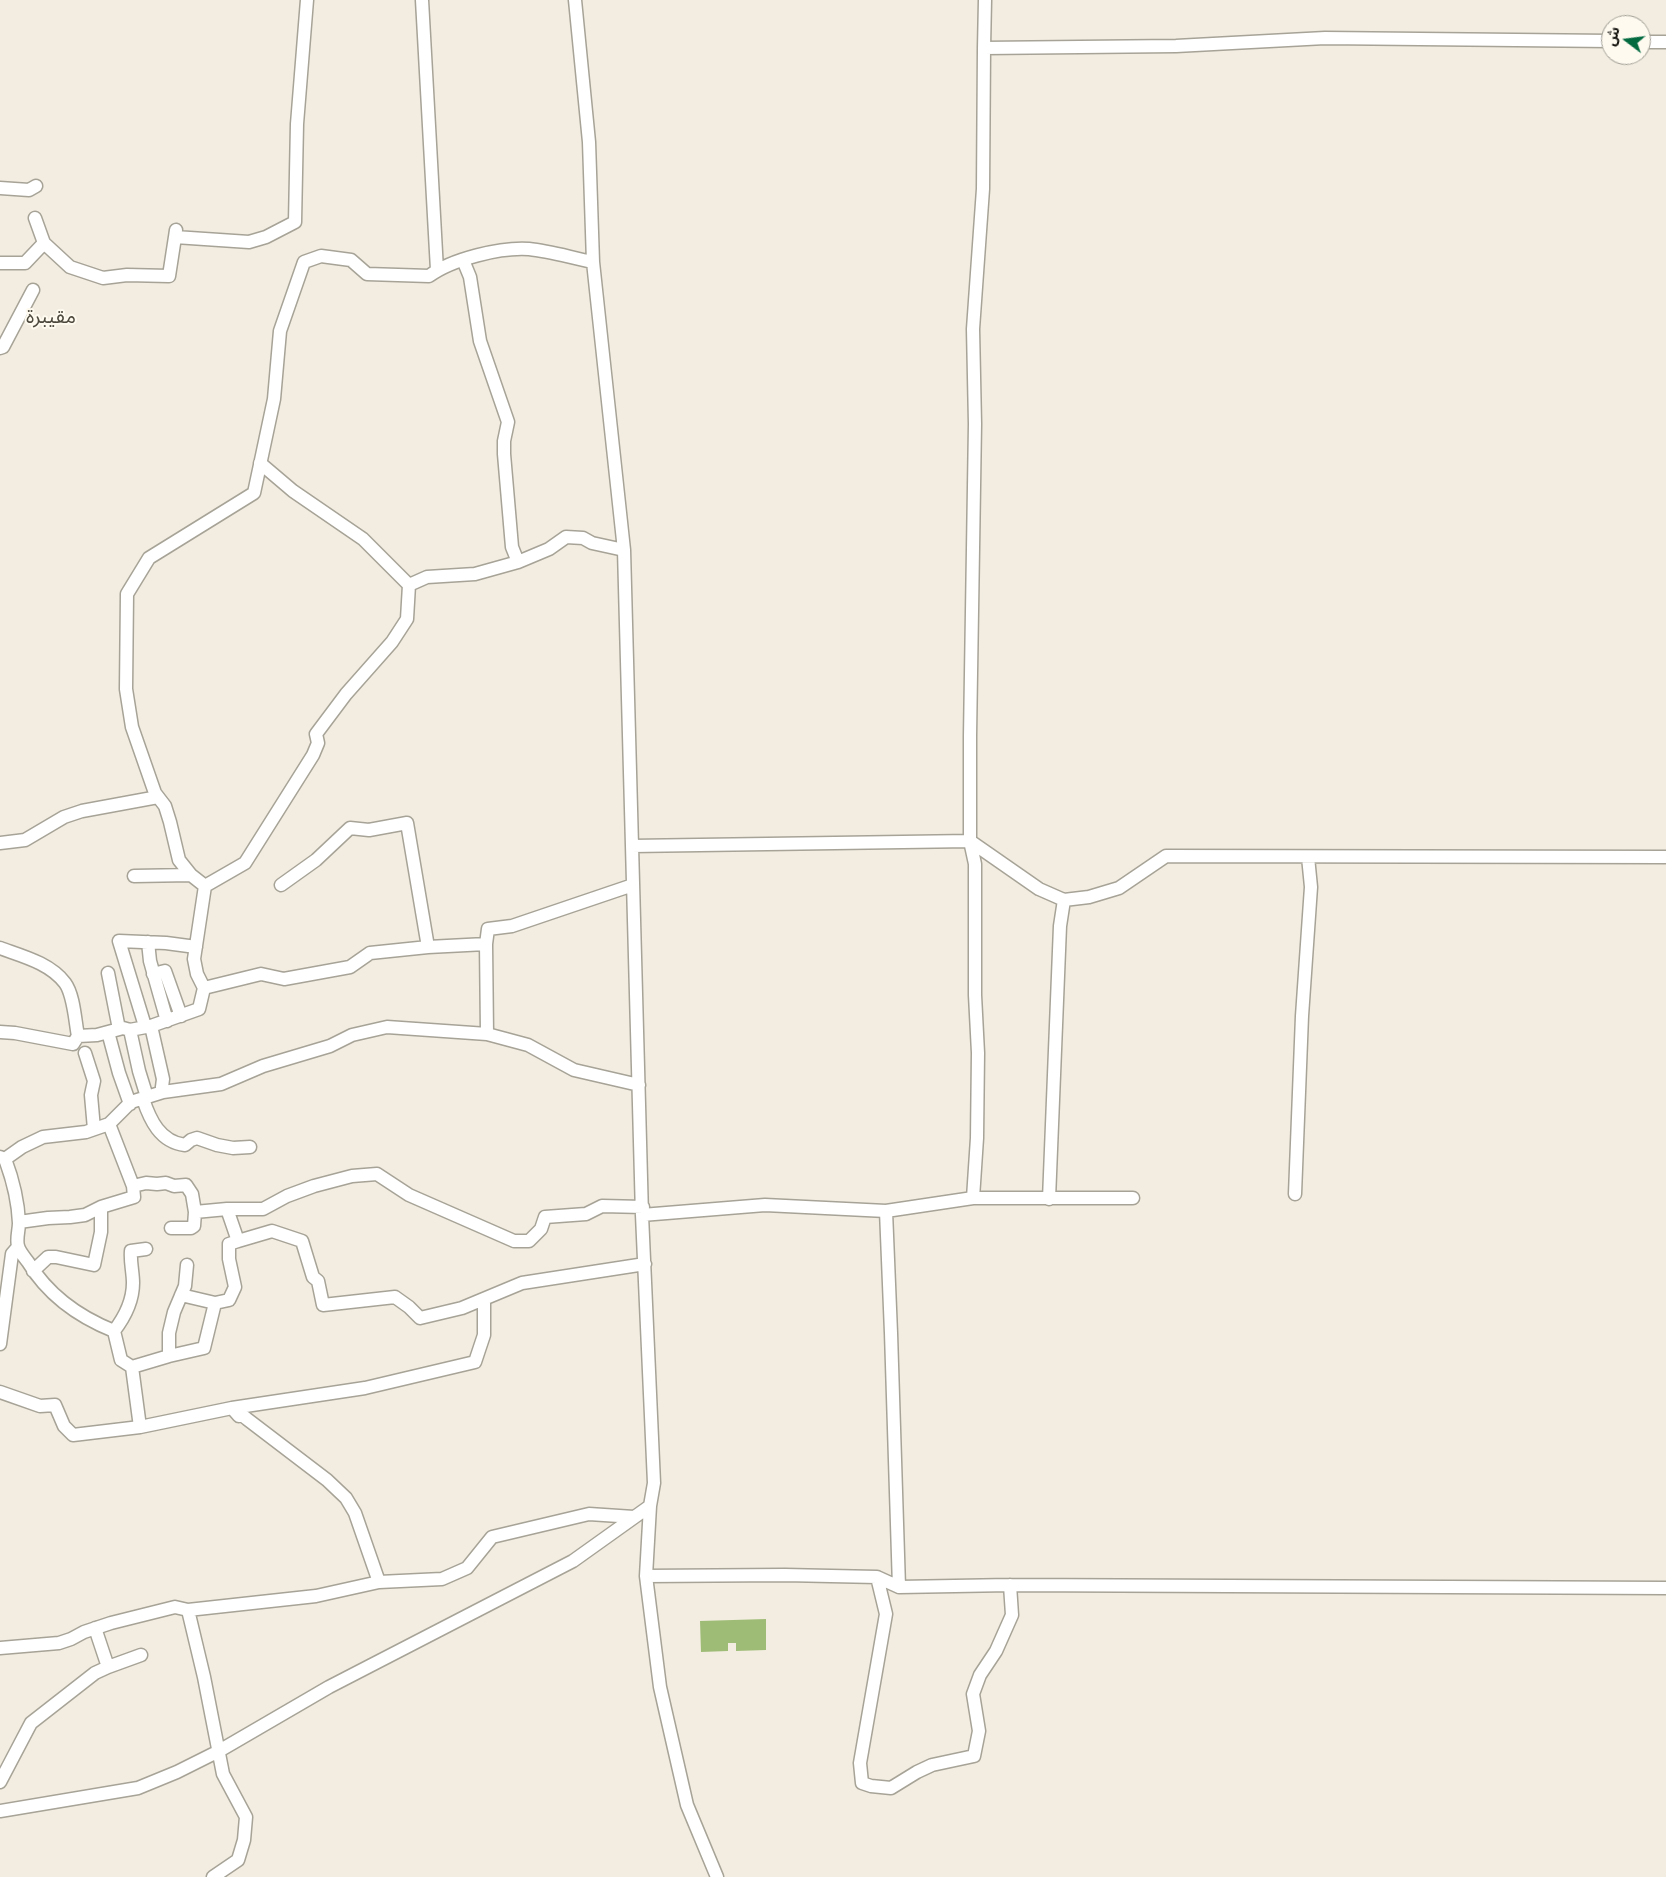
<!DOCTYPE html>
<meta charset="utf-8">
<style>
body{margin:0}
#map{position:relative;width:1666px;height:1877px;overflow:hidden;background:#f2ede0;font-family:"PT Sans Narrow","Noto Sans Arabic",sans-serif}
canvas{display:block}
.north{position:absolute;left:1601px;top:15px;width:50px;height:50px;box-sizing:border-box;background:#fefaf0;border:1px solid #a09d95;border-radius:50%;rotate:285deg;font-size:14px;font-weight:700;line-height:20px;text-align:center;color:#12110c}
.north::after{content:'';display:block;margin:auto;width:18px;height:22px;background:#036a40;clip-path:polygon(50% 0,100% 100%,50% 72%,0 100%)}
</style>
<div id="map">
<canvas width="1666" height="1877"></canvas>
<div class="north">ش</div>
</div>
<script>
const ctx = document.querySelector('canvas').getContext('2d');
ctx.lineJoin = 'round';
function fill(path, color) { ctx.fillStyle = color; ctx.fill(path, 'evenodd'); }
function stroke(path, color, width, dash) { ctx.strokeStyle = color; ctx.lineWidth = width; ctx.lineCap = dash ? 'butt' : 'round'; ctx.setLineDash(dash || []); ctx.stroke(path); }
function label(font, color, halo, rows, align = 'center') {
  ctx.font = font + ' "PT Sans Narrow","Noto Sans Arabic",sans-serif'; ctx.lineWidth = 4; ctx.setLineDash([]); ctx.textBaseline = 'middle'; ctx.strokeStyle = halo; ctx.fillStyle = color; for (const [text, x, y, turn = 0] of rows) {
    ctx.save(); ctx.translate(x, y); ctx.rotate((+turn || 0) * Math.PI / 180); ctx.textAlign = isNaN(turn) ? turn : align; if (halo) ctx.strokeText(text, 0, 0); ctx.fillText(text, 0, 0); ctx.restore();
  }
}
fill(new Path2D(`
 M766,1619v31l-30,1v-8h-8v8l-27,1 -1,-31z`), '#9fbc77');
const minor = new Path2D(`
 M422,0l15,270
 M985,0l-1,48 192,-2 149,-8 286,3
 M1641,42h25
 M0,188l29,2 7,-4
 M35,218l9,25 26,24 33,11 24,-3 42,1 6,-39
 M176,230l-1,7 74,5 17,-5 29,-15 2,-98 10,-124
 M463,260l7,17 10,64 28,81 -4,19v13l8,93 6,15
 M0,263h25l19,-20
 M0,348l3,-1 30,-57
 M409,585l18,-8 48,-3 43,-12 31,-13 17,-12 17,1 9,5 32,7
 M0,843l25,-3 39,-23 18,-6 76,-14
 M632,846l338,-5 69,48 25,11 25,-3 30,-9 47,-32 500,1
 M134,876l57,-1
 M281,885l35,-25 34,-32 19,2 38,-7 21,124
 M633,885l-121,41 -24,3 -2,15 1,90 41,11 46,25 65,15
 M205,886l40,-23 68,-108 5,-12 -2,-9 30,-40 46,-52 15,-23 2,-34 -46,-46 -70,-48 -33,-28
 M148,942l2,19 17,60
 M0,948c22,8 50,15 65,35 9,12 10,38 13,53l19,-1 26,-7 7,2 21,-4 48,-17 5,-21 57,-14 23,5 66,-12 20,-14 58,-6 58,-3
 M108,973l11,56
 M153,974l12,-3 16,45
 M204,988l-7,-14 -3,-15 11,-73 -14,-11 -12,-15 -9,-38 -5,-16 -10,-13 -23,-66 -6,-38 1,-95 22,-36 105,-65 20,-94 6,-68 24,-69 17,-6 30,4 16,14 62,2c23,-17 72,-29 100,-27 21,2 43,9 64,13
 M145,1026l-26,-85 47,2 30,4
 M151,1026l12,53 -1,8 1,5
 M130,1030l9,41 8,26
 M0,1032l15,1 58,11 5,-8
 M108,1032l11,41 11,31
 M85,1053l9,28 -3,14 3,34
 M143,1099c7,21 17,43 42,46l6,-5 6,-2 20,7 16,3 17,-1
 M109,1124l24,62 13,-3 11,1 9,-1 8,3 12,-1 6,9 3,18 32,-3 11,32 34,-10 30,10 11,36 5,4 5,24 72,-8 14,10 11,11 42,-10 60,-25 123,-19
 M0,1157l5,2 17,-12 21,-10 43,-5 23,-8 22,-22 32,-10 58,-8 42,-18 67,-20 22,-11 35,-8 100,7
 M5,1159c8,21 13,41 14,64 0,7 -3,16 -1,23 1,5 7,12 10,16 20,33 51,55 86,69
 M1295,1194l7,-178 9,-129 -3,-30
 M973,1198l4,-60 1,-85 -3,-58v-131l-5,-23v-105l5,-312 -2,-95 10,-140 1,-141
 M1049,1199l11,-273 4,-26
 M227,1209h36l24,-13 27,-10 38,-10 25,-2 32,21 105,46h15l12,-12 4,-12 41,-3 16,-8 41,1
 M886,1211l5,122 8,254
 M642,1215l123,-10 121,6 87,-13h160
 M19,1222l29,-4 22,-1 15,-2 16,-8 33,-10 -1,-11
 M171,1228h20l3,-2 1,-14
 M33,1271l15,-14h8l38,8 7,-33v-25
 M215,1303l14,-3 6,-13 -6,-28v-15l9,-3
 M0,1344l12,-90 6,-7
 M169,1356l35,-8 11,-45 -34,-8
 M132,1367l-11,-7 -7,-29c10,-13 19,-31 19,-48 0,-11 -3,-21 -2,-32l15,-2
 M0,1392l40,14 15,-1 9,21 9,9 67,-8 92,-19 133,-20 110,-26 9,-27v-36
 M232,1408l7,8 3,-1 5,4 80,61 19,18 9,15 24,69
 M140,1427l-8,-60 37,-11v-23l5,-21 11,-26 2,-21
 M650,1506l-4,70 14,111 27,118 30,72
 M646,1576l139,-1 92,2 22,10 111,-2 656,3
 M877,1577l9,37 -26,149 2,20 9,3 20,2 26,-16 15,-7 42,-9 5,-25 -6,-37 7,-19 16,-24 16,-36 -2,-30
 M188,1610l16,67 19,97 23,43 -2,23 -6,20 -25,17
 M95,1628l13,39
 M0,1648l59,-5 12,-4 13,-7 27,-9 64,-16 13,3 128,-14 63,-14 63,-3 25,-11 25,-31 97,-23 45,3
 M0,1782l31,-59 64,-50 13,-6 33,-12
 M0,1811l138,-23 39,-16 42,-21 110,-64 244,-126 77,-55 4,-23 -12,-268 -18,-665 -31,-288 -4,-120 -14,-142`);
stroke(minor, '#a7a397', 15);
stroke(minor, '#fff', 12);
label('20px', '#4c483d', '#fefaf0', [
 ["مقيبرة",51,317]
]);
</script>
